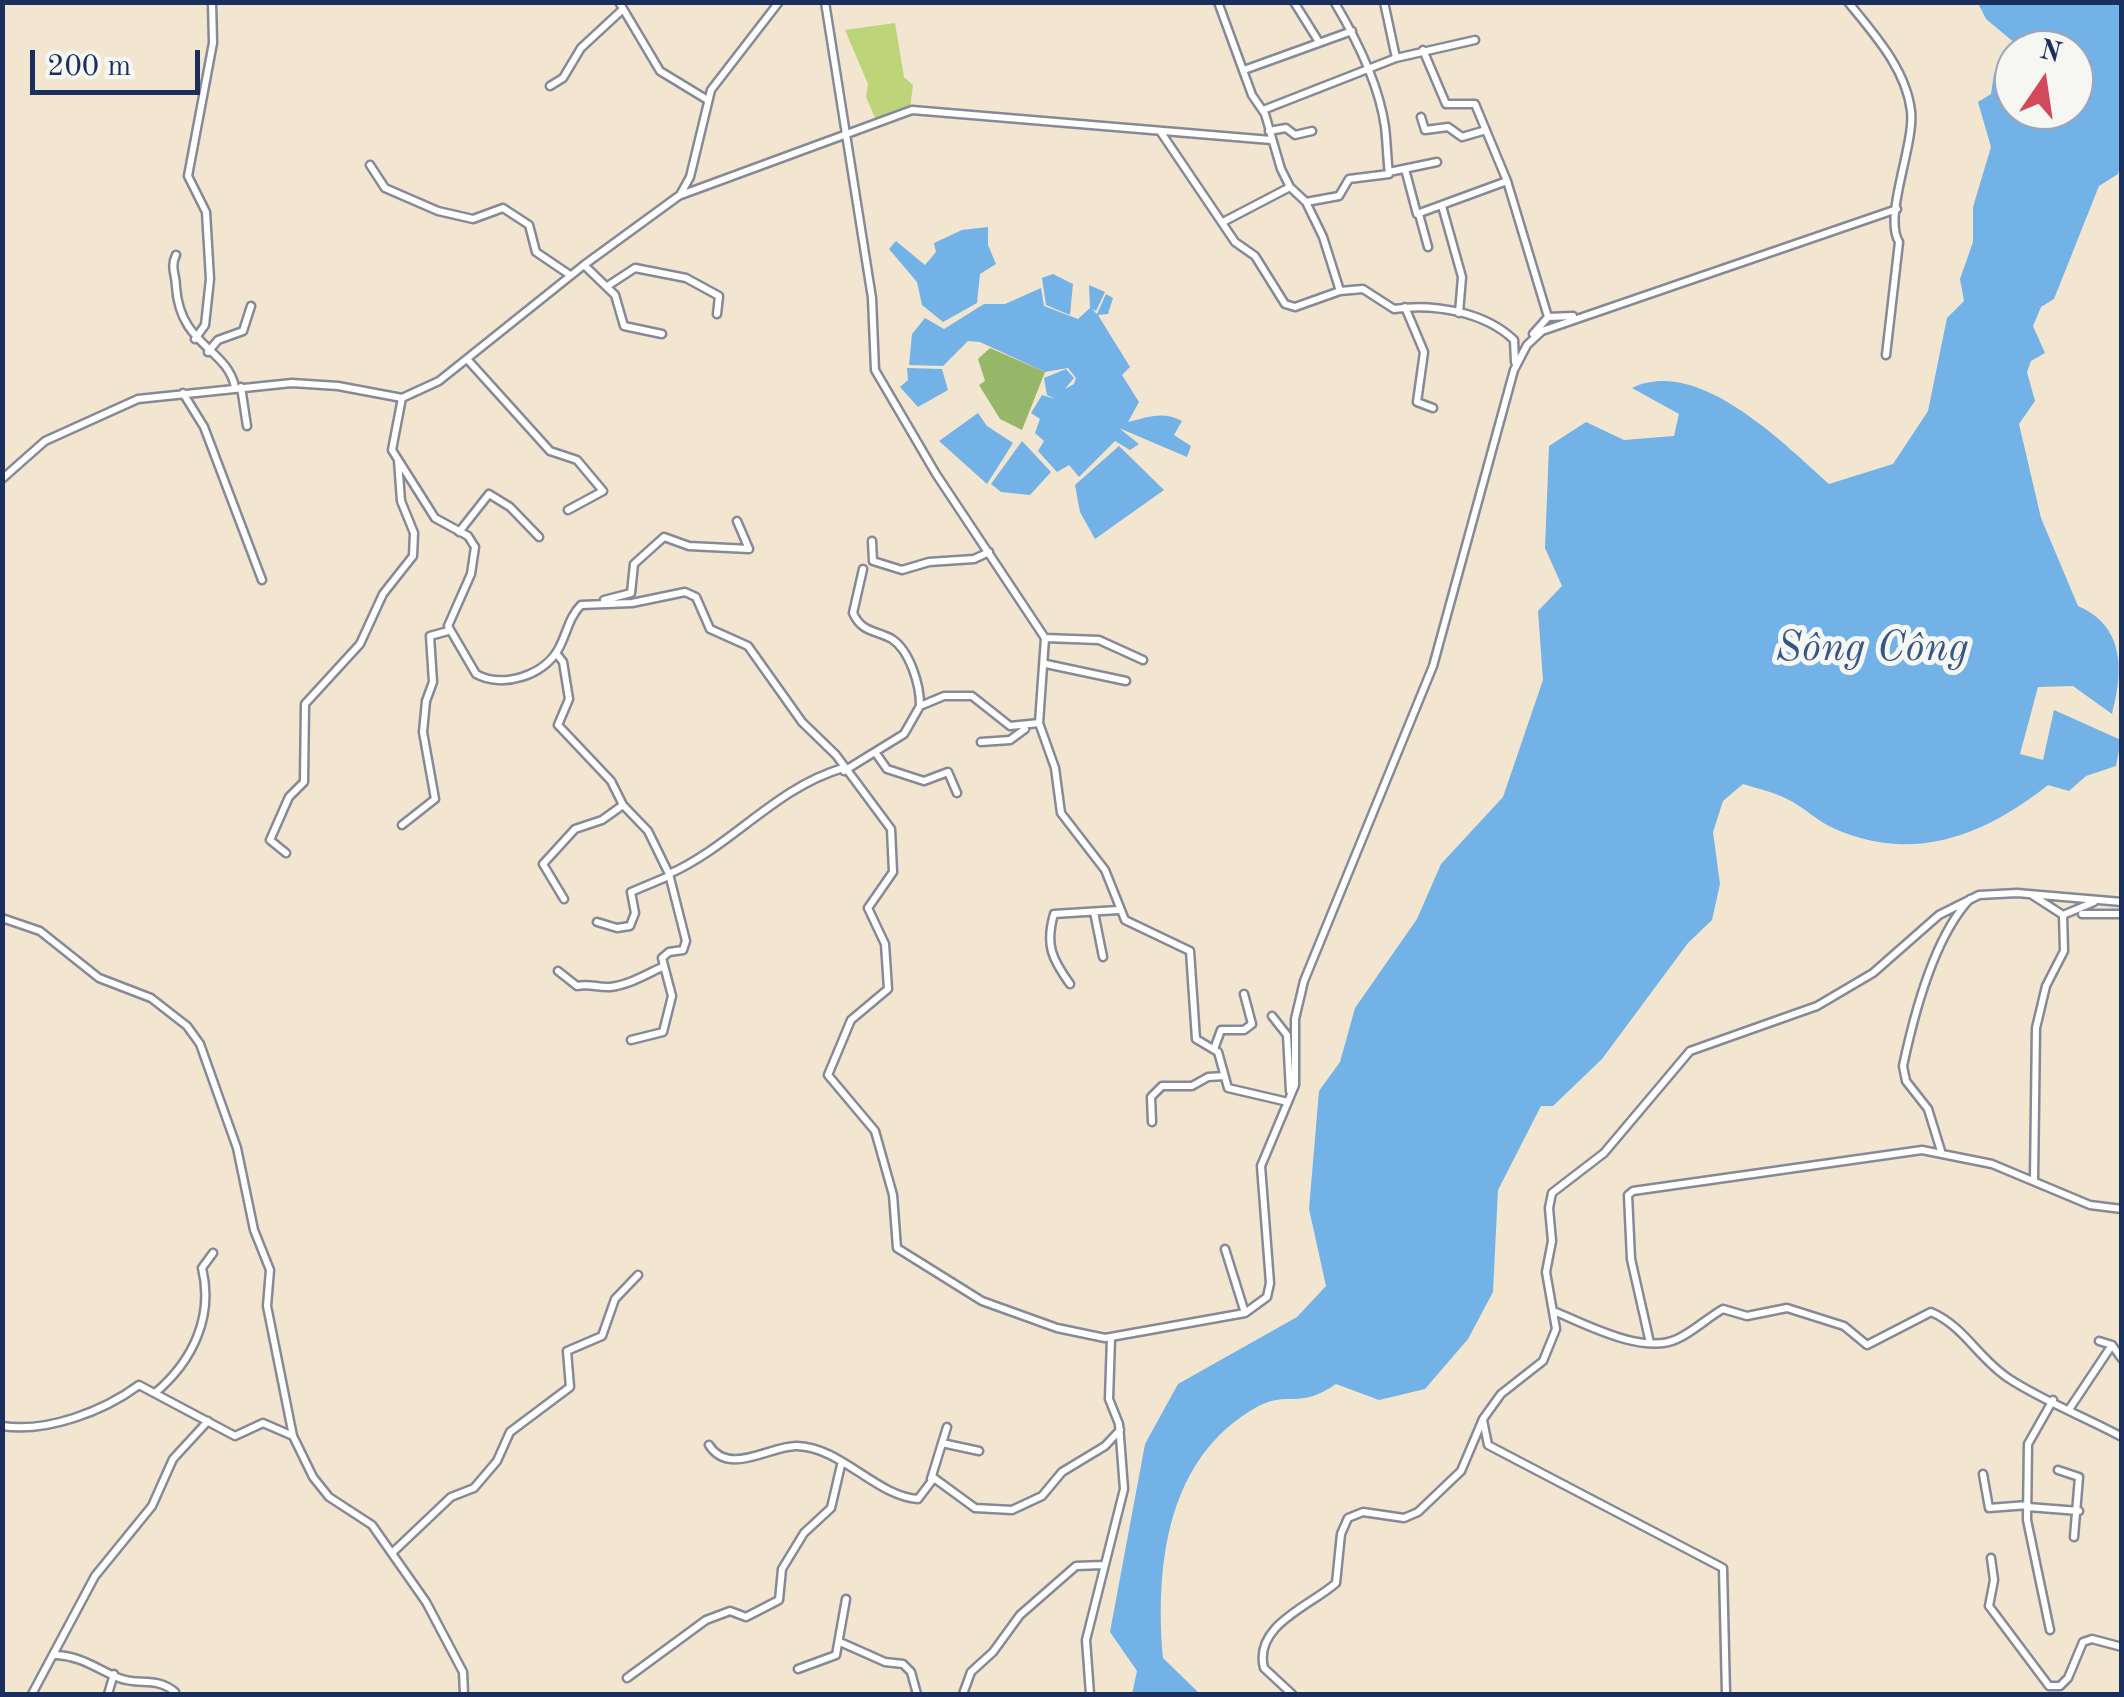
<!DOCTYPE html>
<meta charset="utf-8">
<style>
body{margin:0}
#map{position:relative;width:2124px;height:1697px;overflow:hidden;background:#f2e6d1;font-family:"Old Standard TT",serif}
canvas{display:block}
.frame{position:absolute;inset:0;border:5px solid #1b2f5e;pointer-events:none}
.north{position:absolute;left:1994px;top:30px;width:100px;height:100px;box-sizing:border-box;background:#f6f6f2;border:2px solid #9ea6b7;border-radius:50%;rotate:13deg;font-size:28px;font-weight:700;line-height:40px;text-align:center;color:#1b2f5e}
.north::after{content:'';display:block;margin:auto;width:35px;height:45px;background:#d1495b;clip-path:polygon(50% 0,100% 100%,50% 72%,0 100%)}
.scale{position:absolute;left:30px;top:50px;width:170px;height:45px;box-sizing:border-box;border:5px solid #1b2f5e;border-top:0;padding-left:12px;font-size:30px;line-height:35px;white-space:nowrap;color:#1b2f5e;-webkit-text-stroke:8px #f6f6f2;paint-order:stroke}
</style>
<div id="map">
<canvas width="2124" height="1697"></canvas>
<div class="frame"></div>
<div class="north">N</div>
<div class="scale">200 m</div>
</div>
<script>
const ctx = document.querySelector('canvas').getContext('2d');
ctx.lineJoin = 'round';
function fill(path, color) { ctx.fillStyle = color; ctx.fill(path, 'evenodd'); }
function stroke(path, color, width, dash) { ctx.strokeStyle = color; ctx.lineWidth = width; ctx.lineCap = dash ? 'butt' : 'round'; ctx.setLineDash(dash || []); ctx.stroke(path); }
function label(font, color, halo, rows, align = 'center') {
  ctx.font = font + ' "Old Standard TT",serif'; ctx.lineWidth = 10; ctx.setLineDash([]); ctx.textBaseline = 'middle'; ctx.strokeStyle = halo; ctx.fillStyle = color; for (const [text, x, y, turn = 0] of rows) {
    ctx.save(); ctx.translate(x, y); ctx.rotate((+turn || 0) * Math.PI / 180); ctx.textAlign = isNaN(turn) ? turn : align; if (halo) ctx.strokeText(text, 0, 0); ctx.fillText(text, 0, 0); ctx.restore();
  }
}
fill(new Path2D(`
 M895,23l9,54 9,8 -3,23 -34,12 -10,-23 2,-13 -23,-54z`), '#bed478');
fill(new Path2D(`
 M990,348l55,24 -23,58 -22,-11 -21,-34 6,-4 -7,-22z`), '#96b668');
fill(new Path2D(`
 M1978,3h143v157l-3,14 -19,12 -45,113 -13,8 -8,19 12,27 -14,8 -4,11 8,29 -16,23 22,94 37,88c46,20 46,63 34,108l-39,-28 -35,1 -18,67 23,6 11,-50 67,30 -5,26 -30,10 -17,15 -21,-6c-64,51 -136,79 -215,43 -16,-7 -29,-21 -46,-29 -13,-7 -29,-10 -44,-15l-20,17 -10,31 7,52 -8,36 -24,23 -86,116 -49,47h-12l-43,84 -5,102 -25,47 -43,50 -46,11 -43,-16c-37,26 -49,6 -79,23 -90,50 -102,157 -94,251l37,36h-68l5,-23 -27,-39 35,-188 33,-60 119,-67 29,-31 -17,-77 10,-118 21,-29 15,-54 62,-89 24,-55 62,-67 40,-117 -5,-69 24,-25 -17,-38 4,-102 37,-24 38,18 50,-4 5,-22 -47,-26c66,-32 151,55 197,96l64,-20 35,-53 19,-93 17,-17 -4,-22 13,-37v-35l18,-60 -13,-45 13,-8 3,-20 22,-30 -30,-25zM2014,50h60v60h-60z
 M988,227v18l8,19 -16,10 -3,29 -34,19 -21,-17 -5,-23 -28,-33 7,-8 29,24 11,-13 -2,-9 28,-13z
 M1053,274l20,10 -3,31 -24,-10 -4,-27z
 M1089,285l16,7 -9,19 -4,-2 5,5 9,-20 7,4 -5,16 -10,1 32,52 -8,8 17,27 -11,20c17,-4 35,-12 54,-1l-8,14 17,11 -4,11 -68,-29 20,16 -9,6 -15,-9 -36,36 -10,-12 -12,7 -19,-21 6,-10 -9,-8 5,-14 -9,-6 11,-18 13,4 -8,-4 -3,-17 22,-9 8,9 -9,11 9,-5 2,-6 -8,-10 -23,4 -65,-30 -12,-1 -25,25 -34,-1 3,-31 13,-16 19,11 40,-25h21l36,-16 3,18 34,13 12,-11z
 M907,368l35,1 6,21 -30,17 -18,-20 8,-7z
 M978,413l9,13 26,17 -26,41 -48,-43z
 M1022,441l29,31 -21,23 -29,-3 -10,-8z
 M1119,446l45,44 -69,49 -15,-27 -5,-27z`), '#72b2e6');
const minor = new Path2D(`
 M619,2l41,69 46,28
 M825,2l47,296 3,72 61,104 109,164 -6,85 16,45 6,45 44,57 20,50 65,31 6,88 22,13 10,36 60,14
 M1218,2l34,93 13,19 16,55 9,18 16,15 17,35 17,54
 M1294,2l25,40
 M1384,2l12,56
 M1848,2c26,32 58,67 63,109 4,34 -28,105 -12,131l-13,113
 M1423,50l23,54h29l32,77 41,136
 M1244,70l108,-39
 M550,86l13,-8 18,-30 41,-38
 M1263,110l133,-52 79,-18
 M1421,117l4,13 23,-3 14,10 24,-7
 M1160,131l75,111 20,14 30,48 10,3 45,-16 23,-2 31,20c40,-6 91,3 120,31l1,22
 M1269,131l17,-3 9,7 17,-4
 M370,165l15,23 53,23 35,8 30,-11 26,17 7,27 34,23
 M1405,169l12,45 90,-33
 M1389,172l48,-10
 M681,195l231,-85 359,30
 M1306,202l33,-6 10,-17 40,-5c-2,-15 -2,-31 -4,-47 -6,-43 -28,-87 -50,-124
 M1442,206l20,71 -3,36
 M1419,214l9,33
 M1223,222l67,-35
 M176,255c-6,12 0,20 0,32 4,59 51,61 59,100
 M584,265l31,30 9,31 38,8
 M609,285l26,-17 51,10 33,18 -2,18
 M1405,307l19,45 -7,50 16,6
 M1533,334l15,-17 25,-1
 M195,339l10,-14 5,-46 -4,-67 -18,-36 25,-133 -1,-41
 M208,352l10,-12 25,-9 8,-25
 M467,359l83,92 27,9 26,31 -35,19
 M241,387l6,39
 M183,393l21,34 58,153
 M402,398l-10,52 43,68 33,18 7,11 -4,27 -23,52 28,48c27,15 69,1 83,-26 8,-15 10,-31 22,-43l51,-2 53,-11 11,5 14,32 38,17 54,76 34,33 55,74 2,43 -25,36 17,36 3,45 -37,31 -23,55 47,56 18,64 4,53 85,53 75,27 48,10 140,-25 22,-16 3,-14 -9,-117 34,-81v-66l9,-38 129,-315 81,-296 13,-25 15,-14 355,-122
 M2,479l43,-38 93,-42 154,-16 46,3 64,12 37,-17 145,-116 96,-70 10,-18 21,-87 68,-88
 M459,532l30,-38 21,13 29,30
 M872,541l1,20 29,9 27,-8 45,-3 15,-7
 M863,569l-10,44c9,20 23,17 39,26 18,12 28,46 28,66
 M604,600l27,-7 3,-29 30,-27 25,9 60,3 -12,-28
 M1045,638l54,2 44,20
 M556,653l7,9 6,37 -11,26 53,56 12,24 25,26 21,43 17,67 -3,9 -14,2 -7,6 10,38 -9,36 -32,8
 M1046,664l80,17
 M981,742l29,-2 15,-11
 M875,752l12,17 37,12 24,-9 9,21
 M844,771l60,-37 16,-28 24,-10h28l38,30 29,-3
 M402,825l33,-26 -12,-67 3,-31 7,-19 -3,-46 18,-5
 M286,853l-16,-13 19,-43 15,-15 1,-78 55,-60 23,-50 30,-38 1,-23 -13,-32 -3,-41
 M669,874c63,-28 106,-86 174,-106
 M2032,895l31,20 1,36 -18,35 -10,42 -2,151
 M564,899l-21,-35 32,-35 27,-9 21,-15
 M1094,912l9,45
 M2082,914h40
 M2063,915l31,-13
 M2,918l38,13 59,47 52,20 36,28 13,18 37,104 17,82 16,40 -3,36 26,130 20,41 16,20 43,28 54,77 37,70 1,22
 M597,922l20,6 13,-2 5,-13 -4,-21 38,-16
 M558,971l19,15c13,-3 20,2 33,1 19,-2 37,-13 54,-21
 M1070,984c-18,-25 -25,-39 -16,-70l64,-4
 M1272,1016l15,19 3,56
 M1214,1049l7,-19h23l8,-6 -8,-30
 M1152,1122l-1,-25 11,-11h30l16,-9 16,-1
 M1941,1151l-13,-42 -22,-28 -3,-15c11,-52 31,-129 67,-167
 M1225,1249l20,64
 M1556,1312c31,13 88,43 121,27 16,-7 30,-21 46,-30l24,7 40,-8 57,18 23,19 64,-33c33,14 47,46 77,66 35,23 77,39 114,59
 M2099,1341l13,4 10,14
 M1650,1343l-19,-84 -3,-64 5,-4 289,-41 70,14 98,41 32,4
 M155,1393c38,-32 59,-77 47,-125l11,-15
 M2070,1408l42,-63
 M1483,1420l5,25 235,123 3,126
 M2,1426c45,7 102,-15 137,-41l96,51 28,-13 30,13
 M942,1443l37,8
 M709,1445c20,32 62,0 88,1 44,1 79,50 121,53l16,-21 41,30 37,2 30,-14 20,-24 43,-26 15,-16
 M2058,1470l21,7 -5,60
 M1983,1474l6,34 39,-3
 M931,1479l16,-52
 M2028,1507l51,4
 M392,1553l59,-56 23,-9 23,-27 13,-29 60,-45 -3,-36 35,-15 13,-37 23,-24
 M1991,1558l3,22 -5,26 60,80h11l8,-8 15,-36 9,-3 30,8
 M2050,1630l-23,-110 1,-76 25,-44
 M840,1642l45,20 18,2 8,8 6,22
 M56,1655c25,1 41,14 63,23 20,8 37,-2 56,14
 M798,1669l38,-14 10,-56
 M627,1678l79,-58 24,-9 16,6 33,-17 3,-31 22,-36 27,-25 10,-43
 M32,1694l63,-118 57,-70 21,-47 35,-38
 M108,1694l6,-20
 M963,1694l8,-22 22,-20 27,-37 56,-49 27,-1
 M1090,1694l-4,-54 38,-151 -5,-65 -10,-25 2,-61
 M1292,1694l-28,-26c-11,-43 48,-63 72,-85l5,-49 7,-16 15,-6 41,6 14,-6 43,-41 22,-52 18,-25 42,-33 13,-32 -10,-57 6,-31 -3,-33 3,-15 52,-40 86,-102 127,-45 56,-33 66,-58 40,-20 38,-2 105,9`);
stroke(minor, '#868a98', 11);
stroke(minor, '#fff', 6);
label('italic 42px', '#355687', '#f6f6f2', [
 ["Sông Công",1872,649]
]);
</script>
